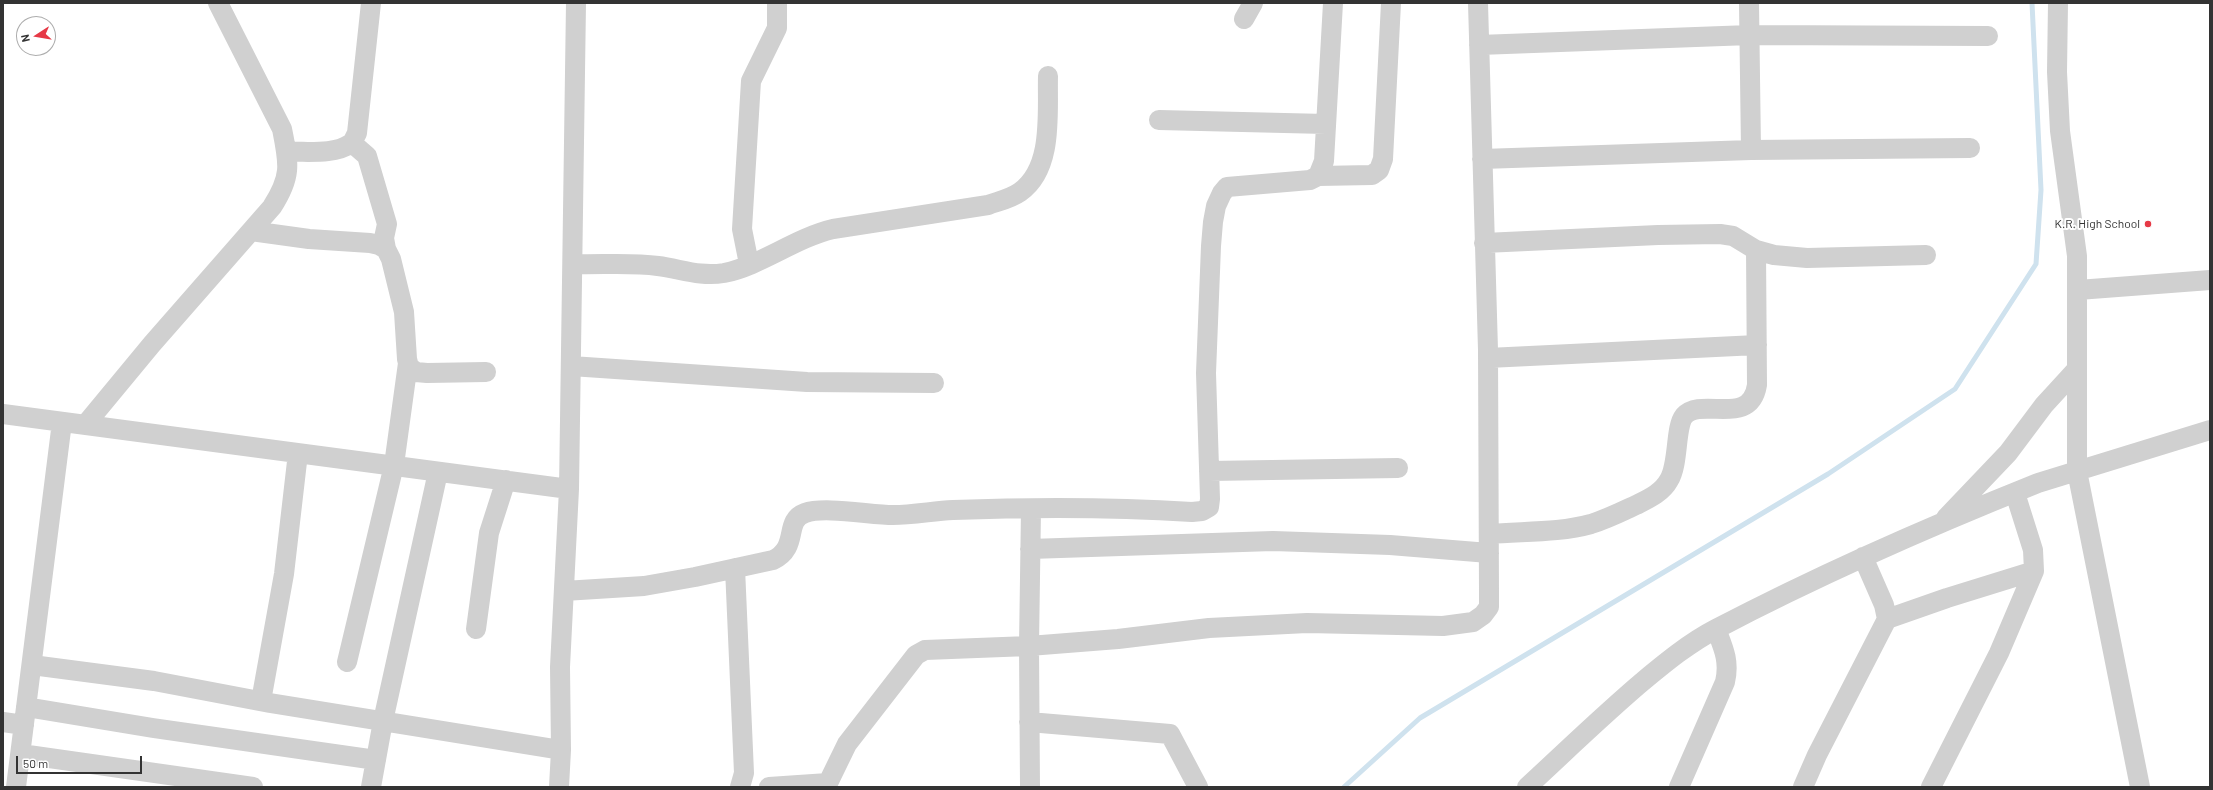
<!DOCTYPE html>
<style>
body{margin:0}
#map{position:relative;width:2213px;height:790px;overflow:hidden;background:#fff;font-family:Barlow,sans-serif}
canvas{display:block}
.frame{position:absolute;inset:0;border:4px solid #333;pointer-events:none}
.north{position:absolute;left:16px;top:16px;width:40px;height:40px;box-sizing:border-box;background:#fff;border:1px solid #adadad;border-radius:50%;rotate:258deg;font-size:11px;font-weight:700;line-height:16px;text-align:center;color:#333}
.north::after{content:'';display:block;margin:auto;width:14px;height:18px;background:#e63946;clip-path:polygon(50% 0,100% 100%,50% 72%,0 100%)}
.scale{position:absolute;left:16px;top:756px;width:126px;height:18px;box-sizing:border-box;border:2px solid #333;border-top:0;padding-left:5px;font-size:12px;line-height:14px;white-space:nowrap;color:#333;-webkit-text-stroke:3px #fff;paint-order:stroke}
</style>
<div id="map">
<canvas width="2213" height="790"></canvas>
<div class="frame"></div>
<div class="north">N</div>
<div class="scale">50 m</div>
</div>
<script>
const ctx = document.querySelector('canvas').getContext('2d');
ctx.lineJoin = 'round';
function stroke(path, color, width, dash) { ctx.strokeStyle = color; ctx.lineWidth = width; ctx.lineCap = dash ? 'butt' : 'round'; ctx.setLineDash(dash || []); ctx.stroke(path); }
function label(font, color, halo, rows, align = 'center') {
  ctx.font = font + ' Barlow,sans-serif'; ctx.lineWidth = 4; ctx.setLineDash([]); ctx.textBaseline = 'middle'; ctx.strokeStyle = halo; ctx.fillStyle = color; for (const [text, x, y, turn = 0] of rows) {
    ctx.save(); ctx.translate(x, y); ctx.rotate((+turn || 0) * Math.PI / 180); ctx.textAlign = isNaN(turn) ? turn : align; if (halo) ctx.strokeText(text, 0, 0); ctx.fillText(text, 0, 0); ctx.restore();
  }
}
stroke(new Path2D(`
 M1344,787l76,-69 408,-244 127,-85 81,-125 5,-74 -9,-187`), '#cfe2ee', 5);
stroke(new Path2D(`
 M1749,3l2,147
 M2058,3l-1,69 3,59 17,125v215l63,316
 M1244,19l9,-16
 M1479,45l271,-10 238,1
 M1159,120l167,4
 M352,143l15,13 20,68 -3,14 2,11
 M287,152c19,-1 47,3 63,-8 3,-2 5,-7 7,-11l14,-130
 M1482,159l269,-9 219,-2
 M1318,176l54,-1 7,-5 4,-11 8,-156
 M251,231l58,8 61,4 9,2 7,4 5,10 13,53 3,47 2,8 7,5 11,1 59,-1
 M1484,243l174,-8 62,-1 13,2 23,14 18,5 33,3 119,-3
 M573,264c28,1 57,-2 85,2 23,3 42,11 66,7 36,-7 71,-35 109,-44l155,-24c11,-4 22,-6 32,-13 34,-24 27,-80 28,-116
 M749,264l-7,-35 9,-148 26,-53v-25
 M2078,290l132,-10
 M1488,358l269,-13
 M571,366l236,16 127,1
 M3,414l566,75
 M85,425l67,-81 120,-137c20,-31 17,-43 10,-78l-64,-126
 M1209,471l189,-3
 M1946,518l62,-65 36,-48 33,-36
 M1489,534c33,-3 70,-1 102,-10 16,-5 30,-12 45,-19 12,-6 26,-12 33,-25 10,-16 6,-53 15,-64 18,-20 66,12 73,-31l-1,-135
 M1030,549l243,-8 117,4 99,8
 M735,568l9,205 -4,14
 M564,591l80,-5 51,-9 78,-17c27,-13 10,-39 32,-47 19,-7 66,2 88,2 20,0 40,-4 60,-5 80,-3 160,-3 239,2l10,-1 7,-4 1,-8 -4,-126 5,-127 2,-24 3,-16 6,-13 5,-6 83,-7 8,-4 6,-15 9,-158
 M1887,619l60,-21 87,-27
 M476,629l13,-96 17,-53
 M347,662l47,-197 14,-102
 M32,665l122,16 116,22 291,47
 M261,701l23,-127 14,-121
 M26,707l127,21 223,32
 M3,722l21,3
 M1029,722l141,12 28,53
 M21,754l232,33
 M16,787l46,-365
 M371,787l12,-66 55,-249
 M559,787l2,-37 -1,-83 9,-178 7,-486
 M769,787l59,-4 19,-39 69,-89 9,-5 104,-4 89,-7 91,-11 98,-5 136,3 30,-4 10,-7 6,-8v-14l-1,-243 -10,-347
 M1030,787l-1,-141 2,-137
 M1527,787c38,-35 75,-71 115,-105 23,-19 47,-39 74,-53 105,-55 212,-102 322,-146l172,-53
 M1679,787l46,-105c5,-21 -2,-35 -9,-53
 M1803,787l14,-32 70,-136 -3,-14 -21,-48
 M1931,787l68,-134 35,-82 -1,-21 -18,-57`), '#d0d0d0', 20);
for (const [x, y, r, color] of [
 [2148,224,4,"#e63946"]
]) { const dot = new Path2D(); dot.arc(x, y, r, 0, 2 * Math.PI); ctx.fillStyle = color; ctx.fill(dot); stroke(dot, '#fff', 1.5); }
label('12px', '#333', '#fff', [
 ["K.R. High School",2140,224]
], 'right');
</script>
